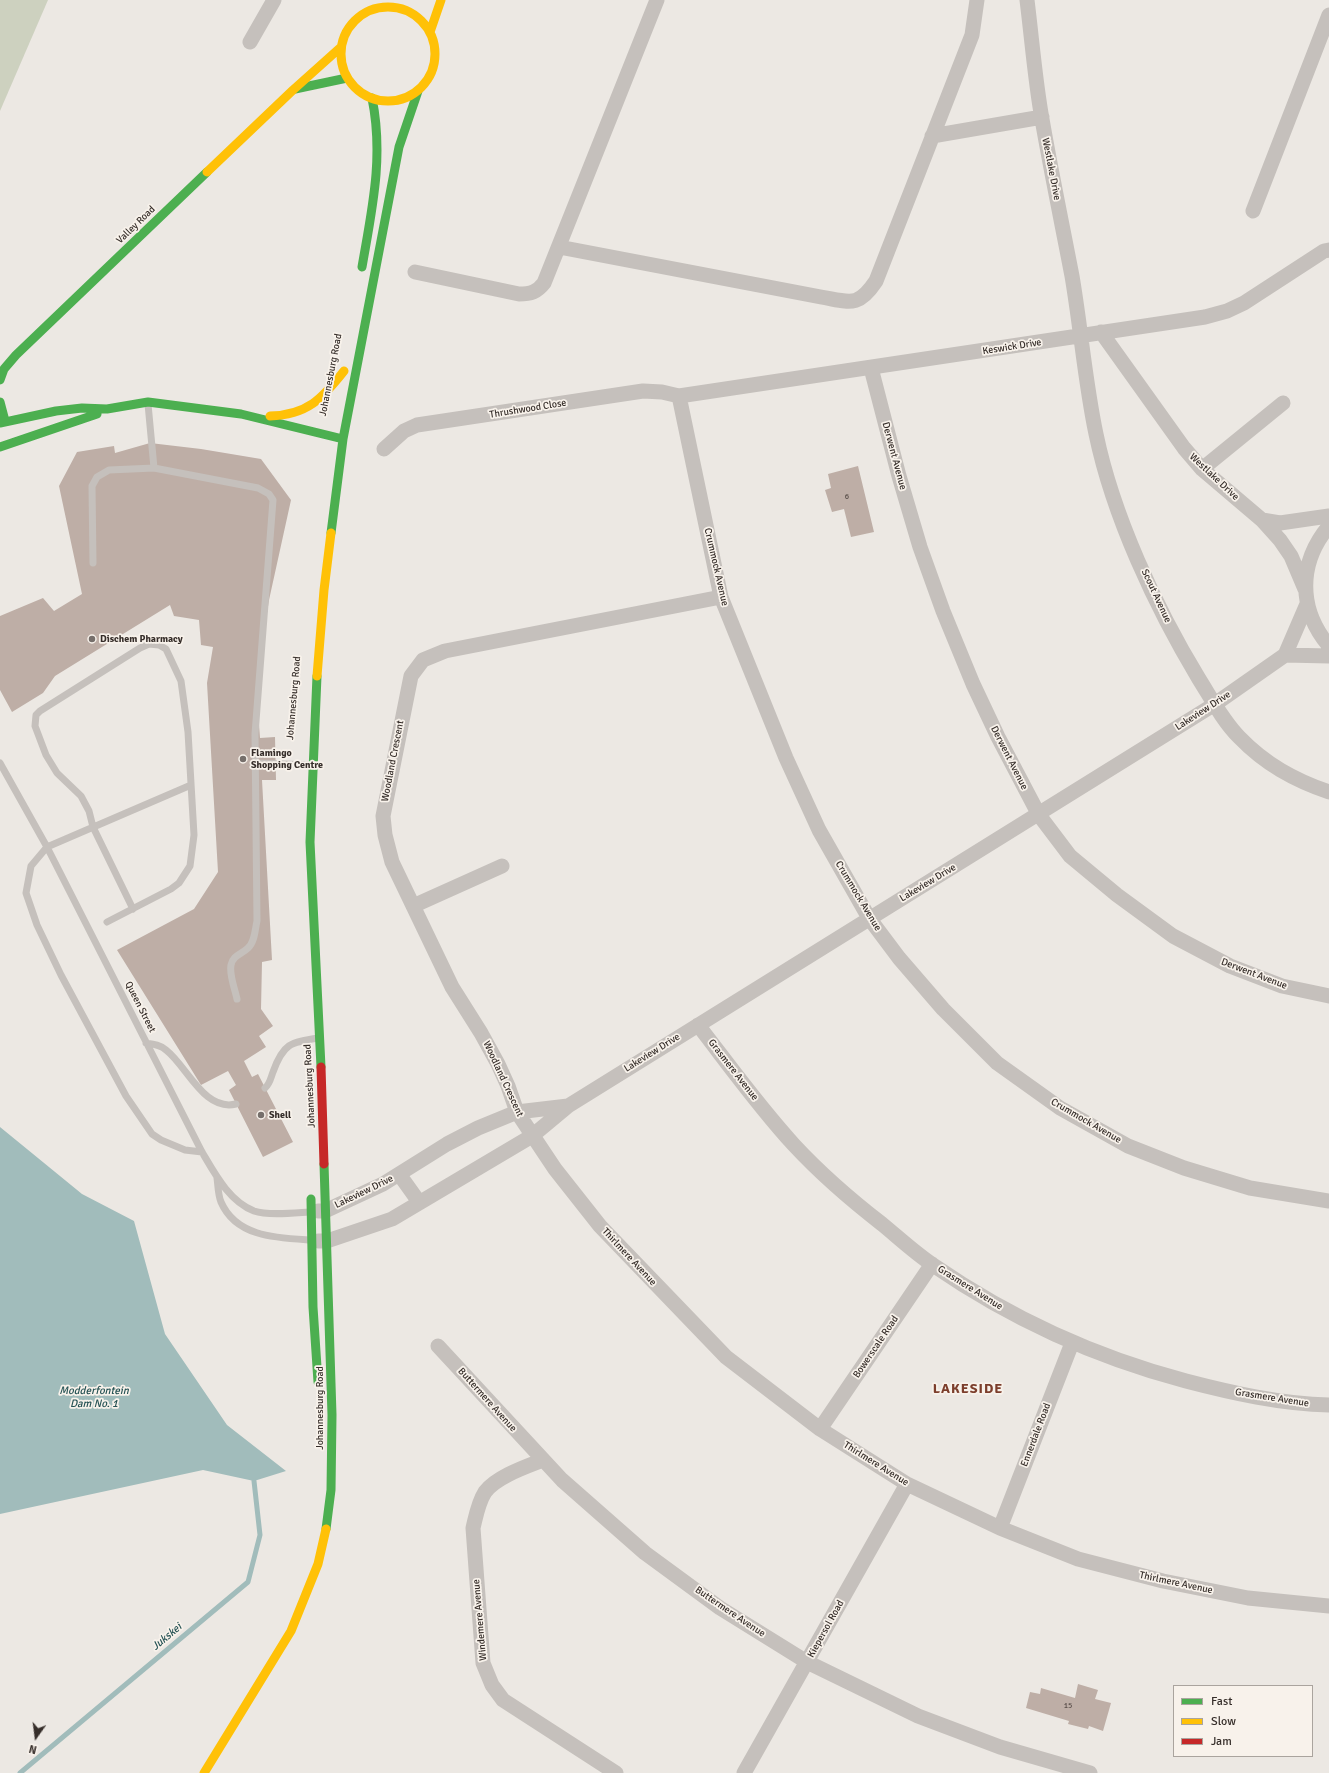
<!DOCTYPE html>
<style>
body{margin:0}
#map{position:relative;width:1329px;height:1773px;overflow:hidden;background:#ece8e3;font-family:Signika,sans-serif}
canvas{display:block}
.legend{position:absolute;left:1173px;top:1685px;width:140px;height:72px;box-sizing:border-box;background:#f8f2eb;border:1px solid #aaa49e;margin:0;padding:5px 7px;list-style:none;font-size:12px;color:#362e2a}
.legend li{display:flex;align-items:center;gap:8px;height:20px}
.legend b{width:20px;border:1px solid #aaa49e}
.north{position:absolute;left:16px;top:1717px;width:40px;height:40px;-webkit-text-stroke:3px #f8f2eb;paint-order:stroke;rotate:194deg;font-size:11px;font-weight:700;line-height:16px;text-align:center;color:#362e2a}
.north::after{content:'';display:block;margin:auto;width:14px;height:18px;background:#362e2a;clip-path:polygon(50% 0,100% 100%,50% 72%,0 100%)}
</style>
<div id="map">
<canvas width="1329" height="1773"></canvas>
<ul class="legend">
<li><b style="height:5px;background:#4caf50"></b>Fast</li>
<li><b style="height:5px;background:#ffc107"></b>Slow</li>
<li><b style="height:5px;background:#c62828"></b>Jam</li>
</ul>
<div class="north">N</div>
</div>
<script>
const ctx = document.querySelector('canvas').getContext('2d');
ctx.lineJoin = 'round';
function fill(path, color) { ctx.fillStyle = color; ctx.fill(path, 'evenodd'); }
function stroke(path, color, width, dash) { ctx.strokeStyle = color; ctx.lineWidth = width; ctx.lineCap = dash ? 'butt' : 'round'; ctx.setLineDash(dash || []); ctx.stroke(path); }
function label(font, color, halo, rows, align = 'center') {
  ctx.font = font + ' Signika,sans-serif'; ctx.lineWidth = 3.5; ctx.setLineDash([]); ctx.textBaseline = 'middle'; ctx.strokeStyle = halo; ctx.fillStyle = color; for (const [text, x, y, turn = 0] of rows) {
    ctx.save(); ctx.translate(x, y); ctx.rotate((+turn || 0) * Math.PI / 180); ctx.textAlign = isNaN(turn) ? turn : align; if (halo) ctx.strokeText(text, 0, 0); ctx.fillText(text, 0, 0); ctx.restore();
  }
}
fill(new Path2D(`
 M0,0h48l-48,111z`), '#cdd1bf');
fill(new Path2D(`
 M0,1127l82,67 52,27 31,113 62,91 59,46 -32,10 -51,-11 -203,44z`), '#a1bcbb');
stroke(new Path2D(`
 M20,1773l228,-191 12,-47 -6,-54`), '#a1bcbb', 5);
fill(new Path2D(`
 M150,443l51,6 60,10 30,41 -22,100 -13,85 4,53 15,-1 1,43h-14l10,180 -10,2 -1,47 12,17 -14,10 7,11 -22,14 8,16 6,-3 35,68 -30,15 -34,-67 7,-5 -8,-14 -27,14 -84,-135 77,-41 24,-37 -11,-189 6,-36 -12,-2 -2,-25 -25,-4 -4,-11 -115,71 -12,17 -31,19 -12,-22v-74l43,-18 11,13 28,-17 -23,-108 18,-34 37,-6 1,7z
 M858,466l16,66 -23,5 -7,-28 -12,3 -7,-22 6,-2 -3,-14z
 M1078,1684l20,6 -3,9 16,4 -8,28 -14,-5 -1,3 -20,-5 1,-3 -43,-13 4,-16 10,2 1,-6 34,10z`), '#beaea6');
stroke(new Path2D(`
 M154,468l104,20 11,6 4,6 -18,234 2,187c-2,8 -2,21 -9,27 -6,6 -15,7 -17,17 -2,10 4,24 6,34
 M93,563l-1,-77 5,-9 12,-7 45,-2 -6,-64
 M0,763l47,84 155,305c13,22 27,49 52,59 14,5 40,2 55,1
 M254,763l58,2
 M191,785l-144,62 -16,19 -5,27 11,32 24,50 65,121 26,38 9,6 24,10 17,2
 M107,922l64,-33 8,-6 11,-17 4,-31 -6,-103 -7,-51 -15,-32 -7,-4 -10,-1 -9,4 -100,63 -4,4 -1,11 11,29 11,18 24,23 8,15 4,16 40,82
 M146,1043c7,1 15,2 20,7 21,16 38,62 70,54
 M265,1088c5,-4 6,-11 8,-16 10,-28 17,-30 46,-34
 M217,1178c1,7 1,17 4,24 15,35 56,36 89,38`), '#c5c0bc', 7);
stroke(new Path2D(`
 M1027,0c5,40 8,80 15,119 9,52 20,105 30,157 9,53 13,106 24,158 17,82 60,174 103,245 12,19 24,42 40,58 26,27 55,43 90,55
 M250,42l24,-42
 M932,136l110,-19
 M1253,211l76,-196
 M559,247l262,50c29,5 37,11 55,-16l96,-246 5,-35
 M415,272l104,22c12,0 18,-2 25,-11l113,-283
 M1101,332l83,116 18,21 60,51 18,20 11,16 14,33
 M871,368l28,108 21,71 23,64 30,73 25,53 41,78 31,41 47,39 56,41 57,30 52,20 47,10
 M679,396l42,201 65,161 33,72 50,88 30,40 44,51 54,54 63,45 68,38 56,22 66,20 79,13
 M384,449l20,-18 13,-6 226,-34 19,1 17,4 526,-79 22,-6 17,-8 80,-52 5,-1
 M1202,469l81,-66
 M1262,520l18,3 49,-7
 M1329,526c-31,37 -31,83 0,120
 M721,597l-276,54 -22,9 -12,16 -28,140 2,19 7,27 60,125 29,46 17,31 10,22 9,26 38,57 45,57 126,131 94,72 87,55 93,44 78,31 85,22 85,17 81,8
 M1285,655l44,1
 M413,906l89,-40
 M698,1025c31,40 61,82 96,120 26,28 57,55 88,79 17,14 33,29 51,41 77,53 162,92 253,116 46,12 95,23 143,24
 M399,1174l20,28
 M318,1211h7l58,-27 64,-40 31,-16 39,-16 51,-6
 M318,1241h9l65,-22 140,-83 36,-30 647,-402 70,-49 22,-51
 M438,1346l124,134 83,73 75,55 87,54 111,54 82,31 90,26
 M820,1429l112,-165
 M543,1460c-18,7 -47,17 -58,32 -7,11 -9,24 -12,36l10,135 9,22 11,15 113,73
 M1000,1528l72,-185
 M744,1773l163,-289`), '#c5c0bc', 15);
stroke(new Path2D(`
 M295,89l52,-11
 M362,267c10,-58 22,-110 10,-169
 M0,380l4,-11 12,-14 191,-183
 M0,402l5,19
 M0,423l56,-12 26,-3 25,1 41,-7 93,12 102,25
 M0,447l97,-33
 M331,533l12,-94 56,-292 19,-56
 M317,676l-7,166 11,225
 M324,1164l8,251 -1,75 -5,39
 M311,1199l2,108 5,75`), '#4caf50', 9);
stroke(new Path2D(`
 M341 54a47 47 0 1 1 94 0a47 47 0 1 1-94 0Z
 M430,32l11,-32
 M207,172l86,-82 48,-43
 M270,416c37,-1 52,-17 74,-45
 M317,676l7,-86 7,-57
 M204,1773l87,-142 27,-67 8,-35`), '#ffc107', 9);
stroke(new Path2D(`
 M321,1067l3,97`), '#c62828', 9);
for (const [x, y, r, color] of [
 [92,639,4,"#766f6b"],
 [243,759,4,"#766f6b"],
 [261,1115,4,"#766f6b"]
]) { const dot = new Path2D(); dot.arc(x, y, r, 0, 2 * Math.PI); ctx.fillStyle = color; ctx.fill(dot); stroke(dot, '#f8f2eb', 1.5); }
label('8px', '#584e49', null, [
 ["6",847,497],
 ["15",1068,1706]
]);
label('10px', '#362e2a', '#f8f2eb', [
 ["Westlake Drive",1051,169,79],
 ["Valley Road",136,225,-44],
 ["Keswick Drive",1012,347,-9],
 ["Johannesburg Road",331,375,-79],
 ["Thrushwood Close",528,409,-9],
 ["Derwent Avenue",894,456,75],
 ["Westlake Drive",1214,477,43],
 ["Crummock Avenue",716,567,77],
 ["Scout Avenue",1156,596,65],
 ["Johannesburg Road",294,698,-85],
 ["Lakeview Drive",1203,711,-33],
 ["Derwent Avenue",1009,758,63],
 ["Woodland Crescent",393,761,-79],
 ["Lakeview Drive",928,883,-31],
 ["Crummock Avenue",858,896,59],
 ["Derwent Avenue",1254,974,21],
 ["Queen Street",140,1007,63],
 ["Lakeview Drive",652,1053,-32],
 ["Grasmere Avenue",733,1070,52],
 ["Woodland Crescent",503,1079,65],
 ["Johannesburg Road",310,1086,-93],
 ["Crummock Avenue",1086,1121,30],
 ["Lakeview Drive",364,1192,-26],
 ["Thirlmere Avenue",629,1257,47],
 ["Grasmere Avenue",970,1288,32],
 ["Bowerscale Road",876,1347,-56],
 ["Grasmere Avenue",1272,1398,9],
 ["Buttermere Avenue",487,1400,48],
 ["Johannesburg Road",320,1408,-90],
 ["Ennerdale Road",1036,1435,-69],
 ["Thirlmere Avenue",876,1464,32],
 ["Thirlmere Avenue",1176,1583,12],
 ["Buttermere Avenue",730,1612,34],
 ["Windemere Avenue",480,1620,-95],
 ["Kiepersol Road",826,1629,-61]
]);
label('bold 10px', '#362e2a', '#f8f2eb', [
 ["Dischem Pharmacy",100,639],
 ["Flamingo",251,753],
 ["Shopping Centre",251,765],
 ["Shell",269,1115]
], 'left');
label('italic 11px', '#245153', '#f8f2eb', [
 ["Modderfontein",94,1391],
 ["Dam No. 1",94,1404],
 ["Jukskei",167,1637,-40]
]);
ctx.letterSpacing = '1px';
label('bold 14px', '#7c3e2c', '#f8f2eb', [
 ["LAKESIDE",968,1389]
]);
ctx.letterSpacing = '0px';
</script>
